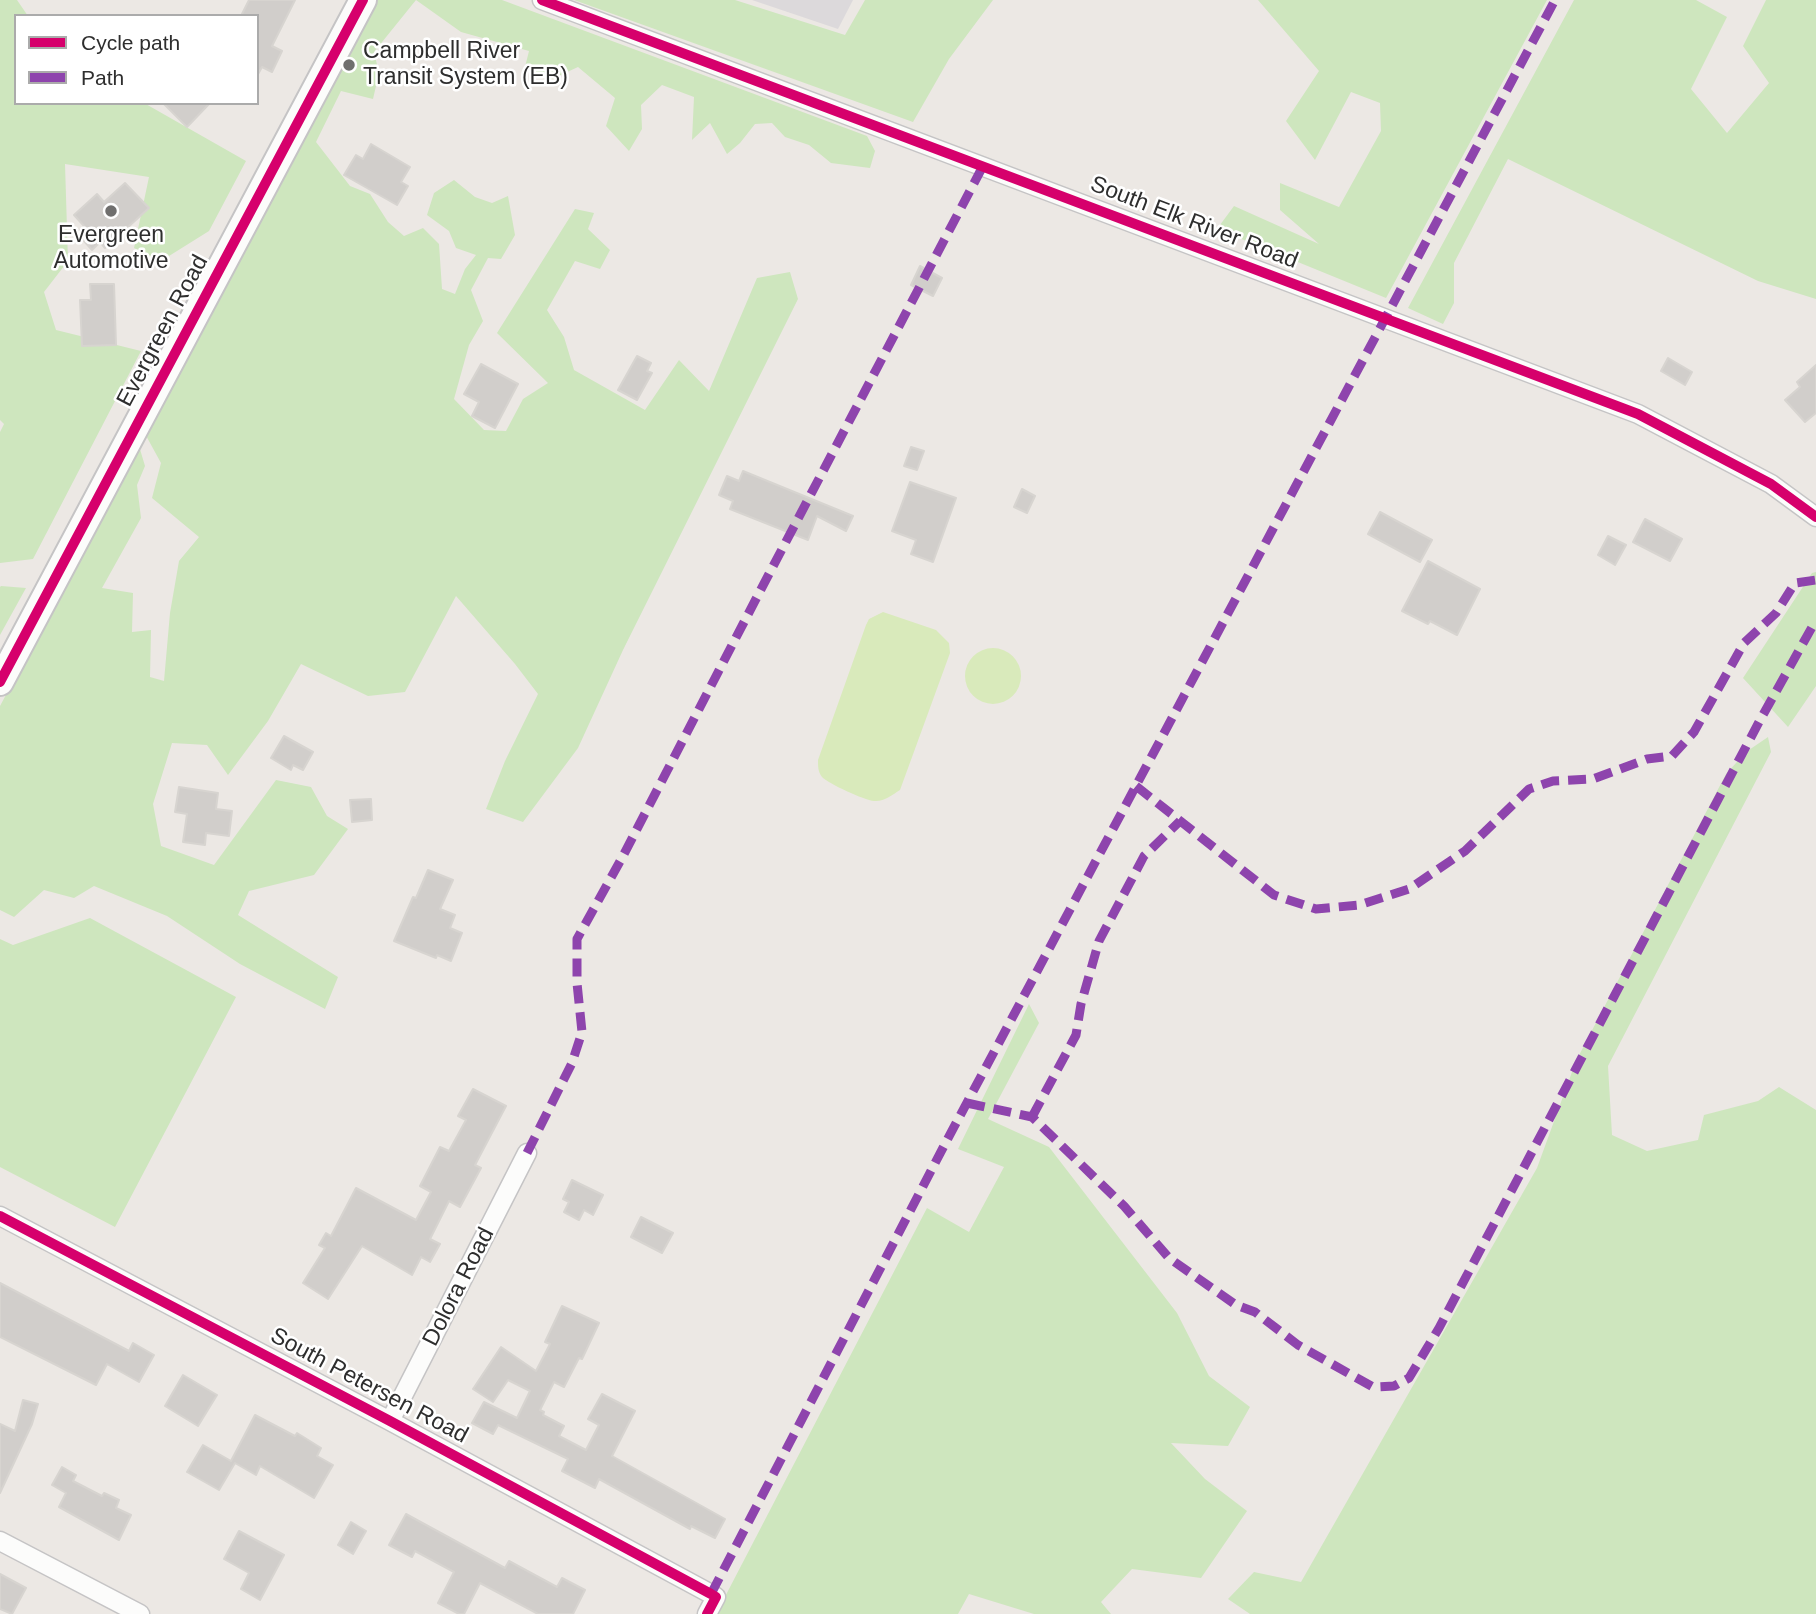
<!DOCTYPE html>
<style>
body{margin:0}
#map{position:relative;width:1816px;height:1614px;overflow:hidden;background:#ece8e4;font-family:Arial,sans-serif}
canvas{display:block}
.legend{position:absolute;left:14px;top:14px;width:245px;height:91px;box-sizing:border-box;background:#fff;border:2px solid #ababab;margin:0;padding:9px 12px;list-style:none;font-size:21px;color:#2e2e2e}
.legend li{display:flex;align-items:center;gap:14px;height:35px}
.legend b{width:35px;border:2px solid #ababab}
</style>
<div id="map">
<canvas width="1816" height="1614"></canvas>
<ul class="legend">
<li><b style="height:9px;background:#d6006c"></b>Cycle path</li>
<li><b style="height:9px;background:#8e44ad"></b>Path</li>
</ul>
</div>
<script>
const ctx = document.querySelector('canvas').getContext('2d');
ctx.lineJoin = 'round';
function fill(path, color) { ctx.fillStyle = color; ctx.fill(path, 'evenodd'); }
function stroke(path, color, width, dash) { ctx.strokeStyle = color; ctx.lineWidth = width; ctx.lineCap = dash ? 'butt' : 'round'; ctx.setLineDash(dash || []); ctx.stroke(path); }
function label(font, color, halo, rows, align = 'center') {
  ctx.font = font + ' Arial,sans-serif'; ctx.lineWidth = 5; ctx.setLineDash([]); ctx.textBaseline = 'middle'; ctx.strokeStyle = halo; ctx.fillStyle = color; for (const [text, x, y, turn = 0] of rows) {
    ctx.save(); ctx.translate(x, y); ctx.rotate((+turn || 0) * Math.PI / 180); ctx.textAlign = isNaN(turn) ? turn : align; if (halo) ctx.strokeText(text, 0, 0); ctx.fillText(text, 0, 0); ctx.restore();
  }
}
fill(new Path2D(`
 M752,0h101l-15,29z`), '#dcd9db');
fill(new Path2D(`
 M0,0h17l11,16h-12v87h128l102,58 -37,70 -48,30 -27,-13 15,-71 -84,-13 3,97 -24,31 12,38 85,21 -108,208 -33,4v-131l4,-8 -4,-4z
 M371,0h45l-42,52 5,21 -6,26 -32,-8 -25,51 34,44 20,8 18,28 16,14 19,-8 16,16 3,45 13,5 10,-25 11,-14 -20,-7 -7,-17 -22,-16 7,-22 20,-13 21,17 17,6 16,-7 7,39 -14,24 -13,-1 -17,32 12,31 -14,24 -15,54 30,31 22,1 17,-32 25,-16 -51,-50 78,-124 19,4 -6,16 22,21 -10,19 -25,-8 -28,49 17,27 10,33 71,40 34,-50 30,31 48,-113 33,-6 8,27 -175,351 -45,98 -55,74 -37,-13 19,-48 33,-67 -23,-30 -59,-68 -51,96 -37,4 -67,-32 -33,57 -40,54 -21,-30 -35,-2 -19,61 8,42 53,19 62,-85 35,7 16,29 21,13 -34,46 -65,16 -11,24 100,62 -13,32 -85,-45 -73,-48 -73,-30 -20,12 -30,-8 -30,27 -14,-7v-204l139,-260 6,20 -8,19 4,33 -39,70 31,5 -1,39 19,-2 -1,47 14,4 6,-68 9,-52 20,-24 -47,-39 9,-35 -17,-31z
 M416,0h86l365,136 8,15 -5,17 -39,-5 -22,-18 -24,-8 -13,-14 -17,1 -15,19 -13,11 -17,-31 -18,17 2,-43 -32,-12 -21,20 1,24 -13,22 -23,-25 9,-28 -37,-31 -28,13 -25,-13 4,-16 -68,-19z
 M574,0h161l110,35 20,-35h128l-44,59 -36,63z
 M1258,0h289l-161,298 -169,-69 17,-23 85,38 -39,-34v-27l59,24 42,-76 -1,-28 -29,-11 -36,68 -29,-39 33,-50z
 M1574,0h122l31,17 -36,72 36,44 42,-50 -26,-37 23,-46h50v299l-58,-18 -250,-122 -54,104v40l-11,21 -35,-16z
 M1816,572v114l-28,41 -45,-49 69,-105z
 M1,586l25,2 -26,47v-48z
 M1768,737l3,15 -163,314 4,69 35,16 51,-11 6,-25 54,-14 21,-14 37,23v504h-566l-22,-15 26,-27 47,10 236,-414 39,-107 150,-287 20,-22z
 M90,918l146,79 -121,230 -115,-60v-228l13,6z
 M1029,1004l10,19 -51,96 61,28 128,166 32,63 41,31 -22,39 -57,-3 34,36 42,32 -46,67 -69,-9 -31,33 10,12h-77l-65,-20 -11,20h-242l211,-406 42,24 35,-65 -46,-18z`), '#cee6be');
fill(new Path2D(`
 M883,612l53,18 13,13 1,10 -50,137c-8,5 -16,12 -26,11 -10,-1 -45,-17 -52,-24 -4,-5 -4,-11 -4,-17l48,-135 3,-6z
 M965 676a28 28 0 1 1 56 0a28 28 0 1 1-56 0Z`), '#d9eabb');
const building = new Path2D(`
 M249,0h46l-23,46 10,5 -10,21 -10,-5 -5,9v-60h-16z
 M163,103h47l-23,24z
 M371,144l39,23 -9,15 7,4 -11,19 -53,-30 12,-20 7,4z
 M125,183l24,25 -44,40 -5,-6 -8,8 -15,-17 7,-7 -10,-11 23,-21 7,8z
 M920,266l22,12 -9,18 -22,-11z
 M90,284h24l2,61 -34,1 -2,-46h11z
 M637,356l14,7 -4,8 5,2 -15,27 -19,-10z
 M1668,358l24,14 -7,13 -24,-14z
 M481,364l37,20 -23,44 -23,-12 7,-14 -15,-8z
 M1816,365v48l-11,9 -20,-22 15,-13 -3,-5z
 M911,447l13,4 -7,19 -13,-4z
 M743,471l110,45 -7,15 -29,-15 -9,24 -78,-31 3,-8 -14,-6 8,-19 12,5z
 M910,482l46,16 -23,64 -22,-8 5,-14 -24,-9z
 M1022,489l13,7 -8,17 -13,-6z
 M1380,512l52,28 -12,22 -52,-28z
 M1645,519l37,20 -12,22 -37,-19z
 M1608,536l18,9 -11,20 -17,-10z
 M1428,561l52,28 -23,46 -27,-14 -2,3 -26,-13z
 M284,736l29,16 -10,18 -10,-5 -2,5 -20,-12z
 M179,787l39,6 -2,16 16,2 -3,25 -23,-3 -1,12 -22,-3 4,-28 -12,-2z
 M371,799l1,21 -20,2 -2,-22z
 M428,870l25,10 -13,29 15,6 -5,13 12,5 -11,28 -14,-6 -1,3 -42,-17 19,-44 3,1z
 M473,1089l33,17 -31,59 6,3 -21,39 -11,-6 -19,38 10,5 -10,18 -9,-5 -9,18 -50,-29 -34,53 -25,-16 22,-35 -6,-3 7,-12 5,3 25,-48 60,32 15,-28 -11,-6 20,-39 9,4 17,-31 -8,-4z
 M572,1180l31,15 -10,20 -9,-5 -5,10 -15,-8 5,-10 -6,-3z
 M641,1217l32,16 -11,20 -31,-16z
 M0,1283l129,68 4,-8 21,12 -15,27 -32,-18 -11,21 -96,-48z
 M562,1306l37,17 -17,36 -3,-1 -15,29 -10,-5 -14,28 4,2 -1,3 21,11 -5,10 27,14 13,-25 -11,-6 14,-25 33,17 -23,45 113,63 -10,19 -24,-12 -1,3 -91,-50 -4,9 -33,-17 6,-12 -70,-34 -5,9 -21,-11 12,-21 33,16 13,-27 -22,-11 -15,22 -20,-13 28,-42 35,24 14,-27 -5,-2z
 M183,1375l34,20 -19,31 -33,-20z
 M23,1400l15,4 -6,20 -32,69v-69l15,7z
 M255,1415l40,21 2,-3 24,15 -4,8 16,9 -19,33 -54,-32 -4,9 -21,-12 -16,27 -32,-18 16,-27 28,16z
 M62,1467l14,8 -3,6 29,15 2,-3 15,7 -3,8 15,7 -12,25 -60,-33 7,-14 -14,-8z
 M406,1514l99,54 4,-7 48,26 5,-9 23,12 -12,24h-35l-58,-31 -16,31h-5l-21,-11 16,-31 -39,-21 -3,6 -23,-12z
 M351,1522l15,9 -13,23 -15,-9z
 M239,1531l45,24 -24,45 -19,-11 8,-16 -25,-14z
 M0,1574l26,14 -14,26 -12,-5z`);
fill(building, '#d1cecb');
stroke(building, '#d7d4d0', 2);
const street = new Path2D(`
 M542,0l1096,414 133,70 45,33
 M0,1216l390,205 321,173 5,3 -9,17
 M390,1421l137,-268
 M0,1541l140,73`);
const secondary = new Path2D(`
 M0,682l363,-682`);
stroke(street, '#c5c4c5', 21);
stroke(secondary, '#c5c4c5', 30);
stroke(street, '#fcfcfb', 18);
stroke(secondary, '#fcfcfb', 26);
stroke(new Path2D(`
 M1136,786l138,109 42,14 43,-4 50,-16 56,-38 64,-62 24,-8 40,-2 54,-20 25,-3 22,-24 50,-89 32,-30 19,-30 21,-3
 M967,1103l65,14 92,89 45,52 67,47 19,7 43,33 75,42 21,-1 15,-8 30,-50 320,-606 57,-102
 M1032,1117l44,-82 5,-31 18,-63 45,-85 36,-35
 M527,1153l45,-90 10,-31 -5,-49v-44l46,-83 135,-261 225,-429
 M711,1594l235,-452 609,-1142`), '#8e44ad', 9, [18, 9]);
stroke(new Path2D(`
 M542,0l1096,414 133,70 45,33
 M0,682l363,-682
 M0,1216l390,205 321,173 5,3 -9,17`), '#d6006c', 10);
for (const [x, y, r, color] of [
 [349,65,7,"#706f6e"],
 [111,211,7,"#706f6e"]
]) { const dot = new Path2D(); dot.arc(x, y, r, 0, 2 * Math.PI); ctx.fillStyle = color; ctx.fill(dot); stroke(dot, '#fff', 2.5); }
label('23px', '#2e2e2e', '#fff', [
 ["Campbell River",363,52],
 ["Transit System (EB)",363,78],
 ["Evergreen",111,236,"center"],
 ["Automotive",111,262,"center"]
], 'left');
label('23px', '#2e2e2e', '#fff', [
 ["South Elk River Road",1194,223,21],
 ["Evergreen Road",163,331,-62],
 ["Dolora Road",459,1287,-63],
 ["South Petersen Road",369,1386,28]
]);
</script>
